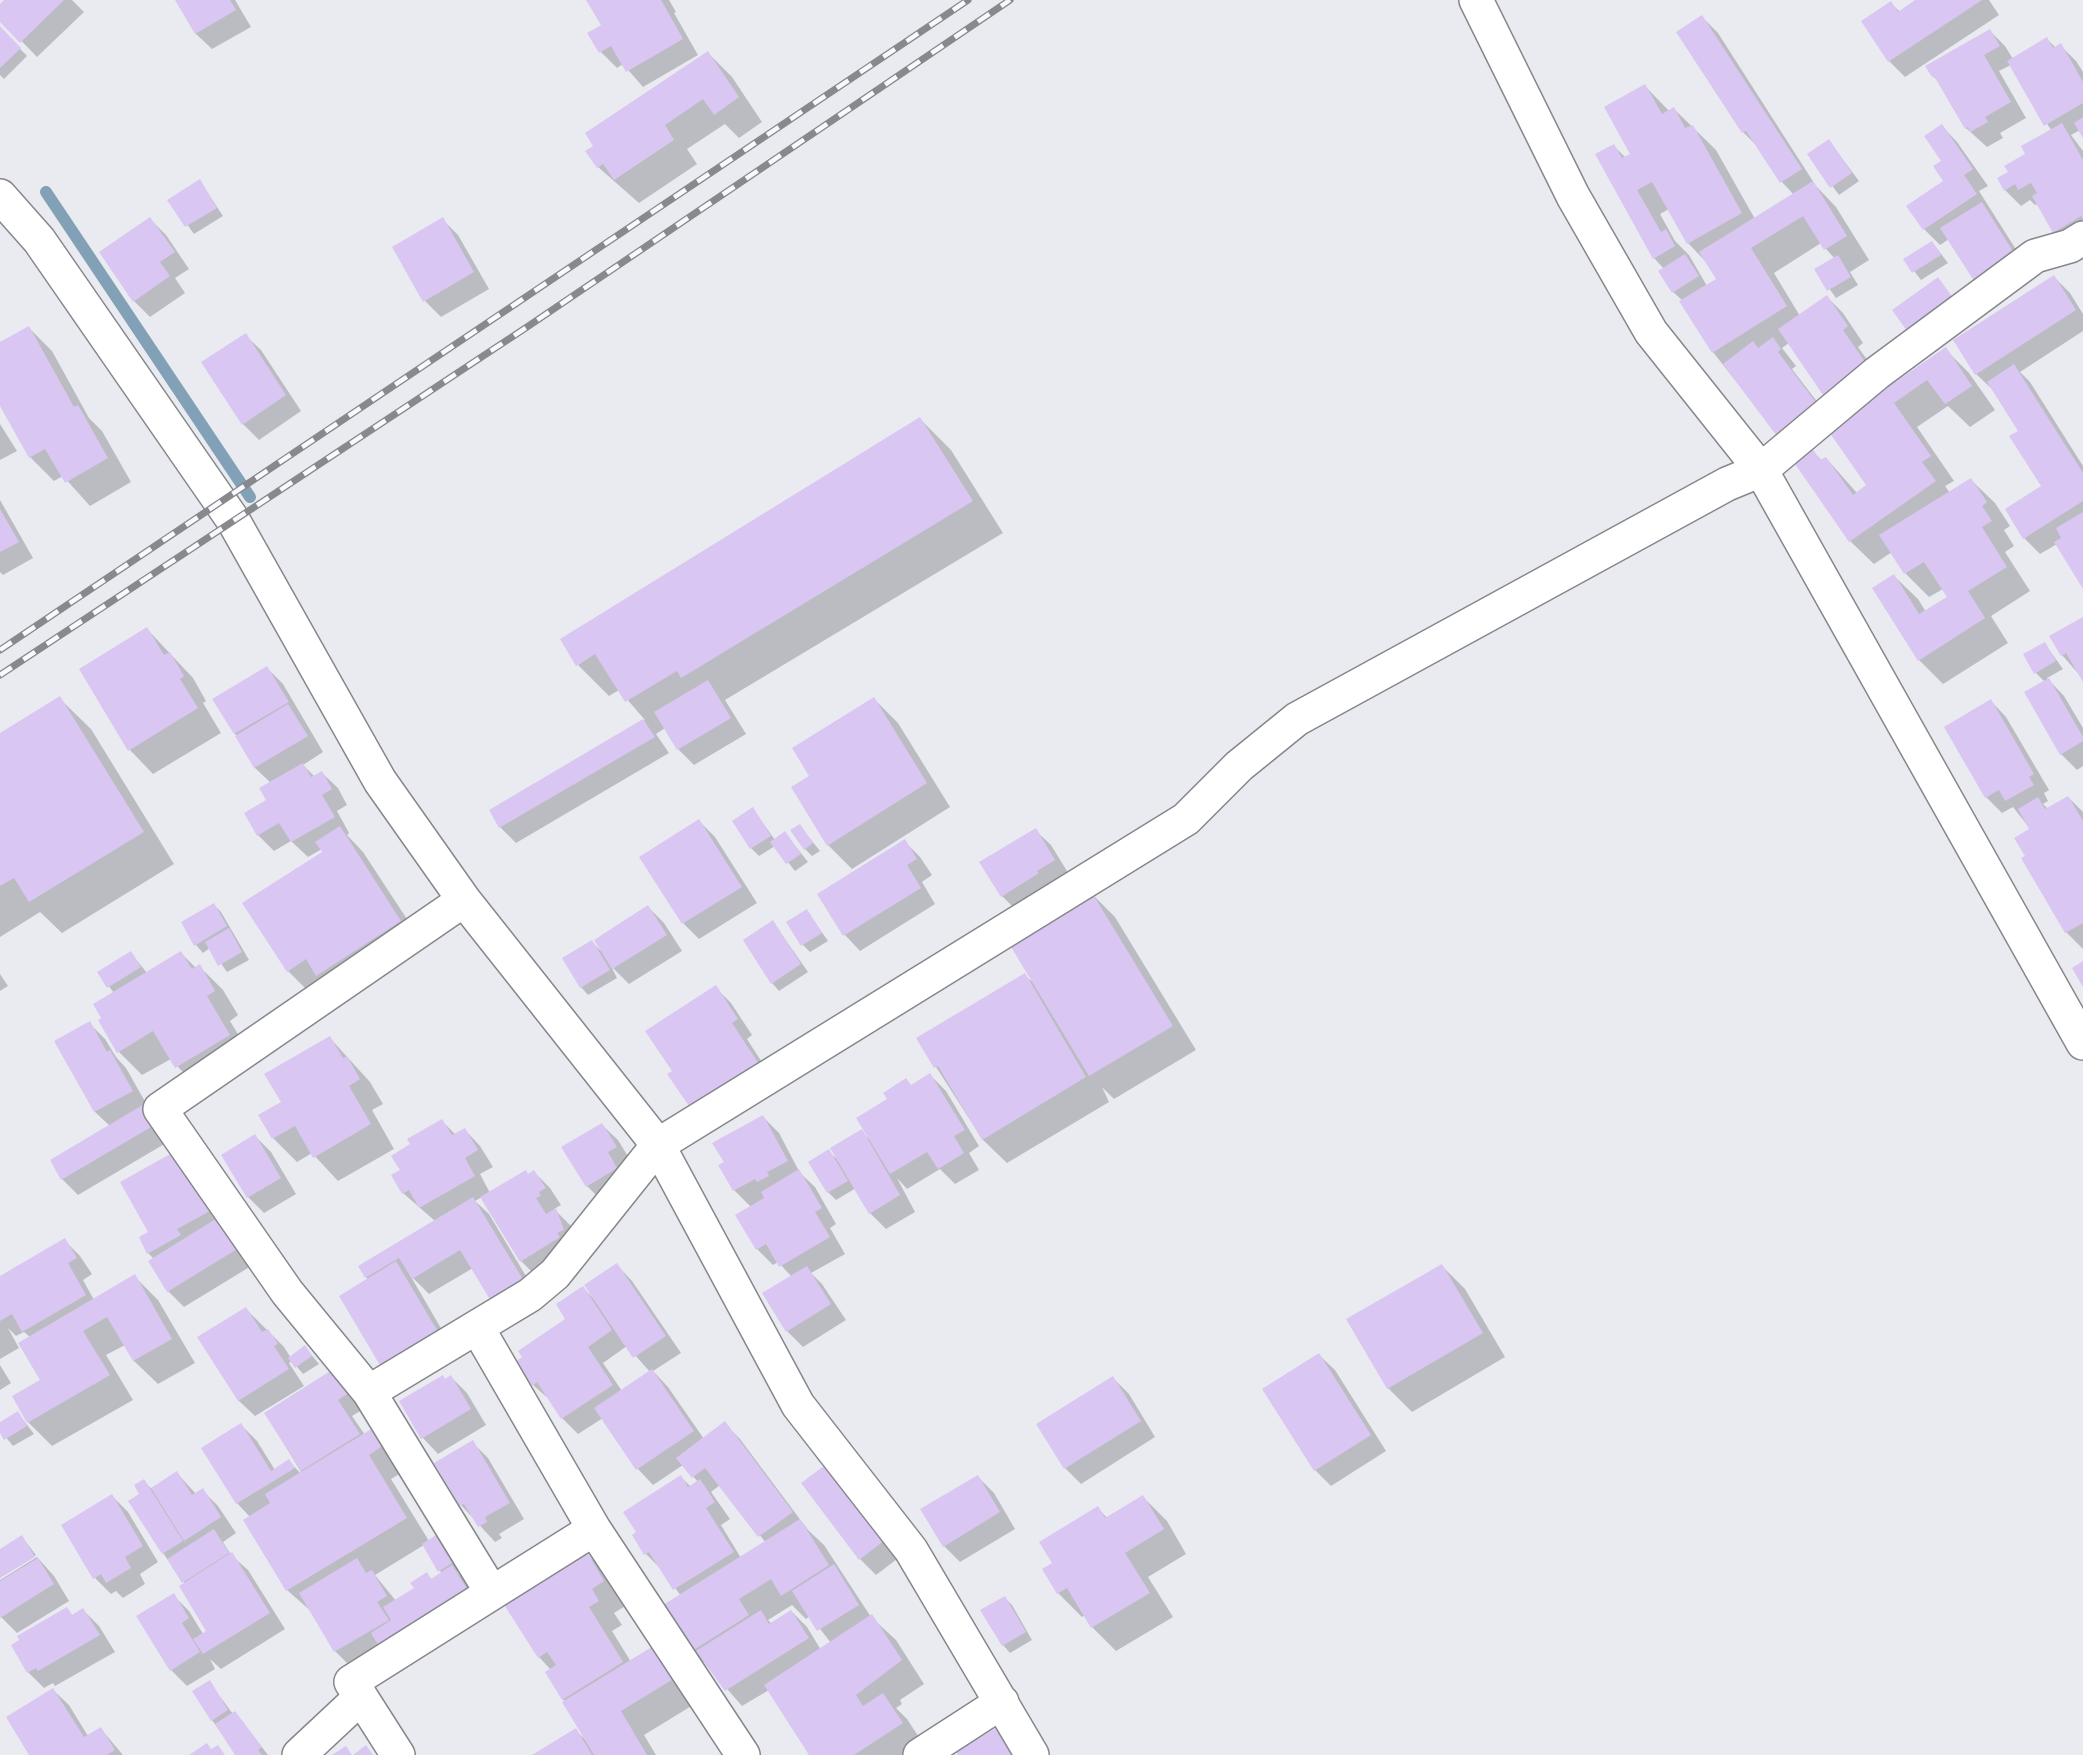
<!DOCTYPE html>
<style>
body{margin:0}
canvas{display:block;background:#eaebf1}
</style>
<canvas width="2083" height="1755"></canvas>
<script>
const ctx = document.querySelector('canvas').getContext('2d');
ctx.lineJoin = 'round';
function fill(path, color) { ctx.fillStyle = color; ctx.fill(path, 'evenodd'); }
function stroke(path, color, width, dash) { ctx.strokeStyle = color; ctx.lineWidth = width; ctx.lineCap = dash ? 'butt' : 'round'; ctx.setLineDash(dash || []); ctx.stroke(path); }
fill(new Path2D(`
 M6,0h66l12,12 -47,45 -37,-38v-13z
 M177,0h58l16,27 -39,22 -16,-15z
 M590,0h79l7,12 -2,1 24,42 -55,32 -20,-23 -6,4 -16,-16 2,-26z
 M1918,0h71l10,15 -94,62 -16,-16 -26,-40 28,-18 9,9z
 M1702,17l16,16 98,153 20,21 33,53 -19,12 8,13 -22,13 -20,-28 18,-12 -13,-15 -47,30 26,43 27,-19 16,16 20,30 -5,4 24,34 -42,29 -16,-16 -35,-51 -7,5 14,18 -4,3 40,52 -39,29 -16,-16 -64,-82 -30,-51 -10,-9 -9,-23 -10,-11 -40,-112 12,12 6,-4 13,-68 25,26 4,-3 42,41 39,69 39,-24 -12,-13 -24,-35 -15,-15 -65,-99zM1669,209l19,34 19,20 11,17 -11,6 -18,-31 -14,-14 -15,-27z
 M0,28l27,28 -23,23 -4,-4z
 M1989,30l16,16 8,13 34,-20 9,9 4,-3 16,16 7,11v63l-3,-5 -9,5 12,16v89l-13,8 -16,-16 -16,-28 -3,1 -5,-5 -9,6 -16,-16 5,-17 41,-43 -40,-65 -12,6 27,47 -26,15 3,5 -16,9 -21,-19 -24,-42 -9,-10z
 M708,53l24,24 30,45 -23,16 -14,-14 -38,25 10,15 -58,39 -41,-36 -10,-16z
 M1942,126l15,16 31,44 -9,5 50,79 -80,-31 -9,6 -16,-16 21,-48z
 M1829,141l30,40 -20,14 -30,-41z
 M200,181l23,35 -29,18 -24,-33z
 M150,219l16,16 23,34 -14,9 10,15 -35,24 -16,-16z
 M442,219l16,16 31,54 -48,28 -16,-16z
 M1932,242l16,21 -27,17 -16,-21z
 M2054,277l16,16 13,21v17l-63,41 10,10 53,84v120l-26,-42 -17,10 -16,-16 -17,-28 36,-23 -23,-56 -28,-42 -16,-15z
 M28,327l24,24 37,67 13,13 29,51 -41,24 -27,-30 -9,5 -24,-24 -30,-54v-59z
 M245,335l16,15 40,61 -42,29 -16,-16z
 M1945,349l24,24 26,37 -25,17 -22,-21 -31,21 37,54 -9,5 5,7 21,-13 24,23 15,23 -6,4 10,16 -9,6 25,39 -39,25 17,27 -65,41 -24,-24 -25,-84 24,23 8,13 23,-14 -6,-9 -14,8 -23,-23 -14,-22 -18,12 -24,-23 -38,-91 10,11 4,-3 31,35 11,-8 -38,-56z
 M920,419l31,31 52,83 -278,167 21,34 -52,31 -16,-16 -13,-21 -9,6 13,19 -153,90 -16,-16 -9,-16 154,-91 -26,-30 -10,6 -31,-31z
 M0,424l17,27 -17,9z
 M0,500l33,58 -30,17 -3,-3z
 M2083,618v61l-21,-24 -11,-18z
 M147,629l46,49 13,23 -3,2 18,30 -68,41 -23,-24z
 M2045,644l18,25 -16,9 17,18 19,32v38l-6,4 -16,-16 -16,-72 -9,-9z
 M267,668l16,16 40,68 -20,13 12,12 7,-4 16,15 9,17 -10,6 12,22 -2,2 16,17 61,93 -112,50 -24,-24 36,-118 -2,-4 -14,8 -17,-16 -17,10 -16,-16 13,-52 -16,-15 -40,-69z
 M59,698l32,31 83,135 -112,69 -22,-21 -40,25v-203z
 M874,699l24,24 52,84 -98,62 -24,-24 -17,-69z
 M1991,701l15,16 43,73 -5,3 4,8 -5,3 5,5 20,-12 15,15v137l-17,-17 -39,-76 4,-26 -18,-23 -11,6 -16,-16z
 M753,809l22,31 10,-7 23,29 -13,9 -20,-25 -16,10 -8,-8z
 M699,821l16,16 42,66 -58,36 -16,-16 -42,-66z
 M800,826l20,25 -8,5 -7,-7z
 M1035,830l16,15 19,31 -52,36 -16,-16z
 M904,841l16,16 12,18 -10,7 13,22 -75,47 -15,-16 -26,-40z
 M1091,893l24,24 81,133 -82,49 -12,-12 7,15 -102,61 -24,-23 -65,-101 106,-64 10,8z
 M213,904l8,8 28,48 -22,12 -17,-24 -7,5 -7,-8z
 M648,907l16,16 18,28 -53,33 -18,-18 6,12 -29,17 -7,-8 11,-45 9,9z
 M807,911l21,30 -18,11 -7,-7z
 M773,922l35,50 -29,19 -7,-8z
 M131,953l16,20 34,-20 15,15 3,-2 24,24 15,25 -8,6 23,38 -53,32 -29,-32 -29,16 -23,-23 -5,-59 -15,-20z
 M0,974l8,12 -8,5z
 M715,987l16,16 21,32 -5,4 27,42 -100,-10z
 M89,1023l16,16 11,18 10,11 21,37 31,31 -100,59 -16,-16 48,-53 -15,-14 -39,-71z
 M330,1038l40,44 13,22 -11,6 22,39 -56,32 -26,-28 -15,9 -24,-24 10,-35z
 M930,1075l16,16 33,55 -10,7 10,17 -24,14 -15,-15 -33,20 -10,-11 18,34 -29,17 -16,-16 -14,-25 -20,12 -8,-8v-41l11,10 22,-30 8,8 21,-40 16,-19 6,6z
 M763,1117l16,16 21,40 15,14 21,37 -6,4 15,26 -34,19 11,11 24,36 -43,27 -16,-16 5,-54 -14,-15 -5,3 -16,-16 -6,-42 -17,-17 -8,-28z
 M442,1121l14,14 9,-5 15,16 13,21 -13,7 10,19 44,-21 16,16 11,17 -7,4 17,17 8,20 -42,31 -16,-16 -39,-64 -7,4 14,13 53,89 -69,-35 -44,26 -19,-19 46,79 -88,-74 -8,-13 75,-46 -32,-28 -1,-22z
 M602,1125l16,15 14,23 -29,39 -16,-16z
 M255,1136l16,16 25,42 -32,19 -16,-16z
 M210,1201l51,59 -77,47 -16,-16 -18,-30 4,-2 -6,-6z
 M64,1240l16,16 12,18 -9,6 11,20 40,-24 24,24 37,63 -37,21 -24,-23 -9,-16 -19,10 27,45 -81,46 -24,-24 14,-42 -12,-43 -6,-5 -8,4 -8,-8 11,20 -19,11v-80z
 M617,1265l15,16 49,72 -28,18 15,16 36,52 20,-16 16,16 68,91 16,15 47,72 25,23 28,44 -24,16 2,4 -6,4 11,11 19,29 -12,7h-103l-42,-65 -27,16 -49,-56 -12,-54 -19,-26 -16,-16 -12,-19 47,-58 10,10 7,-5 -15,-17 -30,20 -15,-16 -35,-51 -25,16 -16,-16 -12,-18 -17,-15 50,-97 9,9zM627,1346l23,26 -28,19 -19,-28zM720,1485l46,58 -25,15 -20,-33 9,-6 -19,-27zM792,1605l14,14 4,-3 21,27 -10,7 -14,-23 -16,-16 -19,13 -4,-4z
 M1441,1265l24,24 40,68 -93,55 -24,-24z
 M246,1309l38,38 7,11 14,-11 14,17 -16,10 -11,-13 -3,2 15,23 -49,30 -16,-15 -40,-63z
 M1319,1355l16,15 51,81 -55,35 -16,-16z
 M0,1365l11,18 -11,7z
 M332,1372l16,16 14,22 -10,6 13,19 8,-5 33,40 -15,9 38,62 6,-4 8,8 16,26 -2,1 11,11 16,25 -133,59 -16,-16 -22,-38 -26,-23 -42,-69 5,-4 -13,-14 -34,-54 38,-24 16,16 18,29 14,-9 15,16 -38,-63zM424,1545l18,29 -9,6 -7,-6 -10,15 -20,12 -21,-26z
 M451,1377l16,16 19,32 -48,29 -15,-16 -22,-36z
 M1113,1378l16,16 26,43 -74,47 -16,-16z
 M18,1413l16,21 -21,12 -13,-16v-6z
 M472,1442l16,16 36,61 -25,15 3,4 -7,4 -34,-37z
 M177,1473l19,21 6,-4 16,16 18,27 -13,9 8,13 17,15 37,59 -64,40 -11,-10 5,10 -28,17 -16,-16 2,-75 16,16 14,23 5,-3 -23,-47 -22,-31 -22,-59 2,-13 9,8z
 M978,1477l16,16 21,36 -55,33 -16,-16z
 M803,1484l102,69 -29,22 -16,-16z
 M112,1496l16,16 30,50 -18,12 5,10 -22,14 -7,-7 -5,3 -16,-16z
 M1143,1497l24,24 19,33 -38,23 25,40 -57,34 -24,-24 -7,-12 -3,2 -24,-24 -14,-24 11,-6 43,-55 9,10z
 M22,1537l14,18 -36,21v-25z
 M587,1554l24,24 16,27 -13,8 8,12 -10,6 19,31 24,-15 43,55 -54,33 12,20h-121l40,-25 11,10 -23,-41 -12,-29 -12,-13z
 M37,1557l17,19 15,25 -52,32 -17,-17v-36z
 M1005,1598l7,7 20,35 -22,13 -7,-8z
 M67,1609l6,7 10,-6 16,16 16,26 -60,34 -2,-3 -9,5 -16,-16 -15,-27z
 M209,1682l24,32 9,7 26,34h-31l-25,-35z
 M53,1690l16,15 19,31 13,-7 22,26h-92z`), '#0003');
stroke(new Path2D(`
 M46,192l204,305`), '#82a0b6', 12);
fill(new Path2D(`
 M4,0h60l-44,43 -20,-21v-18z
 M175,0h55l6,10 -41,24z
 M586,0h75l22,39 -57,33 -15,-26 -12,7 -12,-20 14,-8z
 M1915,0h67l-94,62 -27,-41 30,-20 7,11z
 M1702,15l100,154 -22,14 -34,-52 -4,2 -66,-101z
 M0,26l21,22 -21,20z
 M1990,29l10,17 -16,9 27,47 -26,15 3,5 -18,10 -2,-5 -3,2 -31,-53 -2,1 -7,-11z
 M2047,37l6,11 8,-5 22,39v21l-39,23 -37,-65z
 M708,51l31,46 -25,18 -11,-16 -38,26 9,15 -60,40 -11,-16 -6,4 -12,-17 8,-5 -8,-13z
 M1645,84l17,30 12,-7 11,21 8,-3 49,88 -55,31 -35,-62 -15,8 24,42 5,-3 9,17 -22,13 -58,-105 19,-10 8,14 8,-4 -26,-47z
 M2083,117v21l-9,-15z
 M2062,123l21,37v59l-2,-3 -28,17 -21,-37 5,-3 -6,-10 -13,7 -3,-6 -11,7 -7,-13 11,-6 -4,-6 21,-12 -4,-8z
 M1942,124l31,45 -9,6 13,19 -54,36 -17,-24 37,-25 -10,-15 8,-5 -17,-25z
 M1829,139l23,34 -22,15 -23,-34z
 M200,179l17,29 -32,19 -18,-27z
 M1813,181l34,55 -23,14 -21,-34 -52,32 36,58 -75,47 -33,-52 37,-22 -17,-27z
 M1982,202l32,51 -38,31 -36,-56z
 M150,217l25,35 -15,10 10,14 -37,26 -34,-50z
 M443,217l31,55 -51,30 -31,-55z
 M1932,241l9,14 -29,18 -9,-14z
 M1685,254l14,22 -27,17 -14,-22z
 M1838,255l13,22 -24,14 -13,-22z
 M2054,275l22,35 -101,65 -22,-35z
 M1938,277l15,21 -46,33 -15,-21z
 M1827,295l21,31 -5,4 24,35 -44,30 -45,-66z
 M29,326l45,81 4,-2 30,53 -43,25 -20,-34 -16,9 -29,-52v-64z
 M246,333l40,62 -44,30 -41,-63z
 M1773,337l8,12 -3,3 39,52 -41,31 -53,-71 30,-23 5,7z
 M1946,347l26,39 -27,18 -18,-24 -33,23 37,53 -9,6 14,19 -87,61 -56,-81 19,-13 8,12 6,-3 27,38 13,-10 -39,-56z
 M2014,364l69,109v28l-60,38 -18,-30 36,-23 -32,-50 9,-5 -31,-49z
 M920,417l53,84 -292,177 -4,-7 -52,31 -30,-48 -19,12 -16,-27z
 M1971,478l16,24 -5,4 10,15 -10,6 25,40 -39,24 17,27 -67,43 -46,-73 22,-14 25,40 28,-17 -23,-35 -20,12 -25,-39z
 M0,509l19,33 -19,10z
 M2083,512v77l-29,-47 7,-4 -5,-10z
 M2083,617v65l-17,-29 -5,3 -12,-20z
 M147,627l17,28 6,-3 14,24 -4,3 18,29 -70,43 -49,-82z
 M2045,642l11,19 -22,13 -11,-20z
 M267,666l22,36 -55,32 -22,-35z
 M2049,678l34,59v4l-23,14 -36,-63z
 M708,680l23,38 -54,32 -23,-38z
 M60,696l84,136 -115,70 -15,-24 -14,8v-153z
 M874,697l53,86 -100,63 -36,-59 18,-11 -17,-28z
 M1991,699l43,75 -5,3 5,8 -29,16 -6,-11 -14,8 -41,-71z
 M288,704l20,32 -54,32 -19,-32z
 M643,719l12,18 -156,91 -10,-18z
 M303,763l8,14 11,-6 10,18 -10,6 13,22 -44,25 -12,-19 -22,13 -13,-23 22,-13 -7,-12z
 M2068,796l15,25v102l-18,10 -44,-75 4,-2 -11,-18 15,-9 -11,-20 20,-12 7,12z
 M753,807l18,29 -21,13 -18,-28z
 M699,819l43,68 -60,37 -43,-67z
 M800,824l13,19 -9,7 -14,-20z
 M340,826l61,95 -85,55 -10,-17 -19,13 -45,-69 80,-51 -7,-10z
 M1036,828l19,32 -18,11 2,2 -38,24 -22,-35z
 M785,831l16,23 -15,10 -16,-22z
 M905,839l12,20 -10,6 14,23 -78,48 -26,-42z
 M1091,891l82,135 -84,50 -81,-134z
 M214,903l13,23 -33,20 -13,-24z
 M648,905l19,30 -55,34 -18,-29z
 M807,909l15,24 -21,13 -15,-24z
 M773,920l28,44 -30,20 -28,-44z
 M229,928l13,24 -24,14 -13,-24z
 M592,940l18,30 -30,18 -18,-30z
 M131,951l10,16 -34,21 -10,-16z
 M181,951l11,18 8,-5 15,27 -8,5 23,39 -55,33 -22,-37 -36,22 -19,-33 3,-2 -8,-14z
 M2083,961v26l-11,-19z
 M1025,973l61,104 -104,63 -44,-74 -4,2 -18,-30z
 M716,985l22,34 -6,4 27,41 -68,45 -24,-35 5,-3 -27,-40z
 M90,1021l17,31 3,-2 23,41 -39,21 -40,-71z
 M330,1036l13,22 4,-2 13,23 -11,7 22,38 -58,34 -18,-32 -23,13 -14,-24 23,-13 -17,-28z
 M930,1073l35,57 -11,6 10,17 -26,16 -11,-17 -37,22 -34,-56 31,-19 -4,-6 23,-15 5,7z
 M151,1100l12,20 -102,60 -11,-20z
 M763,1115l25,46 -21,11 2,4 -12,6 -2,-3 -22,12 -15,-26 6,-3 -12,-19z
 M442,1119l10,16 13,-7 13,22 -13,8 10,18 -56,32 -10,-18 -7,4 -11,-19 9,-5 -9,-14 19,-12 -3,-5z
 M602,1123l15,24 -9,5 9,16 -31,19 -25,-40z
 M862,1129l38,66 -31,19 -39,-66z
 M255,1134l26,44 -34,20 -26,-43z
 M181,1148l14,37 15,26 -33,18 4,6 -34,19 -8,-17 9,-5 -28,-50z
 M829,1149l19,32 -21,12 -19,-31z
 M799,1169l23,39 -7,4 15,25 -51,30 -13,-23 -10,6 -21,-35 29,-17 -3,-6z
 M526,1170l2,4 6,-4 12,18 -7,4 2,4 -5,2 10,16 10,-6 8,22 -7,3 3,4 -40,25 -40,-65z
 M473,1197l54,89 -33,20 -34,-56 -48,29 -13,-21 -34,20 -7,-12z
 M227,1212l20,31 -80,49 -19,-31z
 M65,1238l12,20 -9,5 18,32 -64,37 -10,-18 -12,7v-45z
 M396,1261l45,76 -57,35 -45,-76z
 M617,1263l49,73 -33,22 -49,-73z
 M1442,1264l41,69 -96,56 -41,-70z
 M807,1266l24,38 -45,28 -24,-39z
 M135,1274l37,65 -39,22 -26,-44 -24,14 27,44 -83,48 -15,-27 28,-16 -22,-37z
 M583,1286l29,44 -24,17 25,38 -52,34 -24,-37 -5,4 -17,-24 7,-5 -4,-6 47,-32 -9,-15z
 M246,1307l16,25 6,-3 10,15 -4,2 15,23 -51,32 -41,-64z
 M305,1345l7,11 -17,12 -7,-10z
 M1319,1353l52,82 -57,36 -52,-82z
 M652,1369l42,62 -58,39 -42,-62z
 M332,1370l15,24 -9,6 22,34 -59,37 -37,-58z
 M443,1375l2,4 6,-4 20,34 -50,30 -22,-38z
 M1113,1376l28,45 -77,48 -28,-45z
 M18,1411l9,15 -23,14 -4,-7v-11z
 M725,1421l68,91 -35,25 -53,-69 -13,10 -16,-20z
 M241,1423l30,48 18,-12 6,9 -59,36 -35,-56z
 M373,1428l11,17 -15,10 38,63 -121,73 -43,-71 27,-17 -5,-9z
 M473,1440l37,63 -25,14 2,5 -9,5 -14,-23 -4,2 -26,-43z
 M832,1460l58,76 -31,24 -58,-77z
 M177,1471l15,24 11,-7 18,29 -37,24 -33,-53z
 M681,1475l7,12 12,-8 15,23 -9,6 28,44 -61,38 -24,-38 -5,3 -12,-20 4,-3 -13,-20z
 M978,1475l22,37 -57,35 -23,-38z
 M144,1479l39,62 -21,13 -34,-53 11,-7 -5,-9z
 M112,1494l31,52 -18,11 6,11 -25,15 -5,-9 -8,5 -32,-54z
 M1143,1495l21,34 -39,24 25,40 -59,35 -24,-40 -10,6 -15,-25 10,-6 -13,-21 59,-36 7,12z
 M800,1519l29,46 -48,31 -10,-17 -32,20 10,16 -57,36 -29,-46z
 M214,1529l15,24 -47,30 -15,-24z
 M22,1535l13,22 -35,21v-29z
 M436,1535l16,28 -14,9 -16,-28z
 M232,1552l38,61 -67,41 -10,-15 13,-8 -27,-45z
 M587,1552l17,29 -12,8 7,12 -10,6 34,55 -61,38 -17,-28 11,-7 -9,-13 -9,6 -35,-55z
 M38,1558l16,26 -54,34v-37z
 M357,1558l9,15 6,-3 15,26 -10,6 12,18 -55,32 -35,-59z
 M834,1564l25,41 -42,26 -25,-40z
 M452,1565l17,27 -89,56 -9,-15 20,-13 -8,-13 31,-19 -4,-5 17,-11 4,7z
 M174,1593l15,25 -7,5 18,29 -30,19 -34,-55z
 M1005,1596l21,36 -24,14 -22,-36z
 M67,1607l5,8 11,-7 17,27 -62,36 -2,-3 -9,5 -16,-28 8,-5 -2,-4z
 M761,1610l8,14 22,-14 18,28 -84,53 -29,-40z
 M872,1614l30,46 -46,35 7,11 20,-13 20,30 -49,32h-45l-45,-70z
 M655,1645l20,33 -54,33 26,44h-53l-32,-53z
 M210,1680l18,30 -17,11 -19,-30z
 M53,1688l31,49 17,-10 14,23 -8,5h-78l-23,-38z
 M235,1711l27,36 -4,3 4,5h-27l-20,-31z
 M998,1727l17,28h-57l-2,-3z
 M576,1728l16,27h-60z
 M207,1743l4,6 7,-4 7,10h-36z
 M366,1745l7,10h-20z
 M346,1746l6,9h-20z`), '#d9c6f2');
const minor = new Path2D(`
 M1476,0l97,196 78,136 110,138 322,573
 M0,196l39,44 194,280 147,261 84,119 194,245 140,260 113,145 121,205
 M464,900l-304,209 127,183 82,100 123,201 102,-64 149,226
 M477,1327l117,202
 M369,1392l161,-97 25,-21 103,-129 528,-326 53,-53 58,-47 430,-235 34,-14 116,-97 158,-117 35,-10 13,-8
 M361,1697l37,58
 M299,1755l62,-58 -10,-15 141,-89
 M920,1755l82,-53`);
stroke(minor, '#86878c', 36);
stroke(minor, '#fff', 33);
const rail = new Path2D(`
 M0,650l968,-650
 M0,675l527,-348 483,-327`);
stroke(rail, '#88898c', 7);
stroke(rail, '#f8f8fe', 4.5, [14]);
</script>
